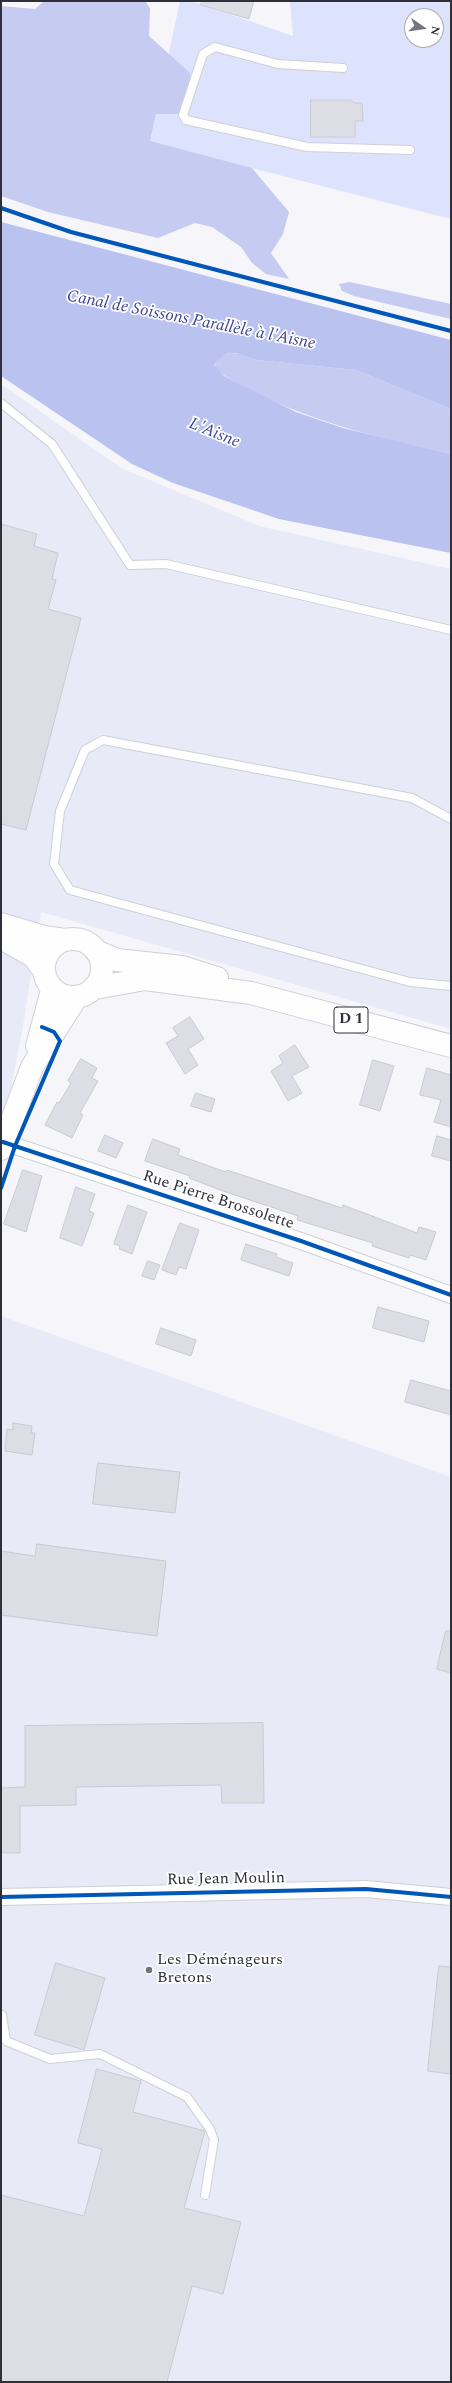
<!DOCTYPE html>
<meta charset="utf-8">
<style>
body{margin:0}
#map{position:relative;width:452px;height:2383px;overflow:hidden;background:#f5f5fa;font-family:Spectral,serif}
canvas{display:block}
.frame{position:absolute;inset:0;border:2px solid #2e2f38;pointer-events:none}
.north{position:absolute;left:404px;top:8px;width:40px;height:40px;box-sizing:border-box;background:#fff;border:1px solid #abacaf;border-radius:50%;rotate:103deg;font-size:11px;font-weight:700;line-height:16px;text-align:center;color:#2e2f38}
.north::after{content:'';display:block;margin:auto;width:14px;height:18px;background:#74747c;clip-path:polygon(50% 0,100% 100%,50% 72%,0 100%)}
</style>
<div id="map">
<canvas width="452" height="2383"></canvas>
<div class="frame"></div>
<div class="north">N</div>
</div>
<script>
const ctx = document.querySelector('canvas').getContext('2d');
ctx.lineJoin = 'round';
function fill(path, color) { ctx.fillStyle = color; ctx.fill(path, 'evenodd'); }
function stroke(path, color, width, dash) { ctx.strokeStyle = color; ctx.lineWidth = width; ctx.lineCap = dash ? 'butt' : 'round'; ctx.setLineDash(dash || []); ctx.stroke(path); }
function label(font, color, halo, rows, align = 'center') {
  ctx.font = font + ' Spectral,serif'; ctx.lineWidth = 3.5; ctx.setLineDash([]); ctx.textBaseline = 'middle'; ctx.strokeStyle = halo; ctx.fillStyle = color; for (const [text, x, y, turn = 0] of rows) {
    ctx.save(); ctx.translate(x, y); ctx.rotate((+turn || 0) * Math.PI / 180); ctx.textAlign = isNaN(turn) ? turn : align; if (halo) ctx.strokeText(text, 0, 0); ctx.fillText(text, 0, 0); ctx.restore();
  }
}
fill(new Path2D(`
 M1,384l120,84 138,58 192,43v460l-410,-117 -18,114 -22,115z
 M1,1316l450,161v905h-450z`), '#e8eaf7');
fill(new Path2D(`
 M180,1h11l102,35 -3,-35h161v218l-301,-77zM412,16h24v24h-24z`), '#dde2fd');
fill(new Path2D(`
 M44,1h101l5,7 -1,28 41,37 -1,31 -10,10h-23l-6,27 102,27 37,44 -6,22 -12,19 18,26 -23,-5 -14,-11 -11,-16 -29,-20 -17,-4 -37,15 -110,-26 -47,-16v-190l34,3z
 M350,282l101,22v15l-97,-23 -12,-5 -3,-7z
 M230,353l12,1 14,6 100,10 95,39v45c-68,-16 -135,-30 -198,-63 -13,-7 -28,-13 -39,-24l4,-9z`), '#c5cbf1');
fill(new Path2D(`
 M1,222l450,118v69l-95,-39 -100,-10c-19,-7 -28,-13 -42,5l10,11 72,36 47,16 108,26v99l-172,-34 -106,-36 -41,-19 -131,-88z`), '#bac2f0');
const building = new Path2D(`
 M202,1h52l-5,18 -48,-14z
 M311,100h40l3,3h8l1,18h-8v16h-44z
 M1,524l36,10 -3,12 24,7 -6,26 4,1 -8,29 33,9 -55,212 -25,-6z
 M190,1017l14,22 -16,10 10,16 -13,9 -19,-31 12,-7 -5,-8z
 M295,1045l14,22 -17,9 10,17 -14,8 -17,-30 12,-8 -4,-7z
 M81,1059l16,9 -5,10 6,3 -18,32 3,2 -11,23 -27,-13 12,-23 2,1 12,-20 -3,-2z
 M373,1060l21,6 -14,45 -20,-6z
 M427,1068l24,7v52l-17,-5 7,-22 -21,-5z
 M196,1093l19,6 -4,13 -20,-6z
 M105,1135l18,8 -7,15 -18,-7z
 M437,1136l14,4v21l-19,-5z
 M153,1139l27,10 -2,6 48,17 1,-2 115,38 1,-3 74,28 2,-6 17,5 -10,28 -16,-5 -1,3 -37,-12 1,-3 -76,-23 1,-4 -78,-26 -31,-12 1,-2 -45,-15z
 M23,1170l19,6 -16,56 -22,-8z
 M76,1187l19,7 -6,17 5,2 -12,33 -22,-8z
 M128,1205l19,7 -15,42 -13,-5 1,-3 -6,-2z
 M180,1223l19,7 -13,39 -7,-2 -3,8 -14,-5z
 M246,1244l31,10 -1,3 17,6 -4,13 -48,-16z
 M148,1261l12,4 -6,15 -12,-4z
 M378,1307l51,14 -5,21 -51,-14z
 M161,1328l35,12 -5,16 -35,-12z
 M411,1380l40,11v24l-46,-13z
 M13,1423l19,3 -1,7h4l-3,22 -27,-4 2,-22 6,1z
 M98,1463l82,9 -5,41 -82,-9z
 M37,1544l129,17 -9,75 -156,-21v-64l34,5z
 M446,1631h5v42l-14,-4z
 M263,1723l1,80h-42l-1,-18 -145,2v18l-56,1v47h-19v-65l24,-1v-61z
 M56,1963l49,15 -21,72 -49,-15z
 M439,1966l12,1v107l-23,-3z
 M97,2069l44,12 -8,31 72,19 -21,77 57,14 -18,72 -31,-8 -25,96h-166v-187l83,21 18,-67 -24,-6z`);
fill(building, '#dddee5');
stroke(building, '#cacbd1', 1);
const service = new Path2D(`
 M343,68l-65,-4 -63,-17 -12,7 -20,61 3,5 121,27 103,3
 M1,403l51,41 78,121 36,-1 285,66
 M451,819l-39,-21 -309,-58 -18,10 -25,61 -6,53 16,26 340,92 41,4
 M2,2015l4,26 44,18 50,-5 87,43 23,32 4,11 -9,55`);
const minor = new Path2D(`
 M3,1142l298,99 150,54
 M1,1897l365,-8 85,8`);
const primary = new Path2D(`
 M1,924l43,13 21,3
 M1,938l32,18 10,13
 M44 968a29 29 0 1 1 58 0a29 29 0 1 1-58 0Z
 M96,951l21,9 65,7 35,11
 M95,988l50,-9 106,14 200,53
 M37,1046l15,-56
 M1,1149l31,-82 44,-69`);
stroke(service, '#cfd0d6', 10);
stroke(minor, '#cfd0d6', 18);
stroke(primary, '#cfd0d6', 24);
stroke(service, '#fefefe', 8);
stroke(minor, '#fefefe', 16);
stroke(primary, '#fefefe', 22);
stroke(new Path2D(`
 M1,208l70,24 380,99
 M3,1142l298,99 150,54
 M1,1188l14,-42 45,-105 -6,-9 -12,-5
 M1,1897l365,-8 85,8`), '#0057b8', 4);
for (const [x, y, r, color] of [
 [149,1970,4,"#74747c"]
]) { const dot = new Path2D(); dot.arc(x, y, r, 0, 2 * Math.PI); ctx.fillStyle = color; ctx.fill(dot); stroke(dot, '#fff', 1.5); }
for (const [x, y, w] of [
 [351,1020,34]
]) { const box = new Path2D(); box.roundRect(x - w / 2, y - 13, w, 26, 3); ctx.fillStyle = '#fff'; ctx.fill(box); stroke(box, '#2e2f38', 1); }
label('bold 15px', '#2e2f38', null, [
 ["D 1",351,1020]
]);
label('16px', '#2e2f38', '#fff', [
 ["Rue Pierre Brossolette",218,1201,18],
 ["Rue Jean Moulin",226,1880,-1]
]);
label('16px', '#2e2f38', '#fff', [
 ["Les Déménageurs",157,1961],
 ["Bretons",157,1979]
], 'left');
label('italic 17px', '#3e4591', '#fff', [
 ["Canal de Soissons Parallèle à l'Aisne",191,321,11],
 ["L'Aisne",214,434,22]
]);
</script>
